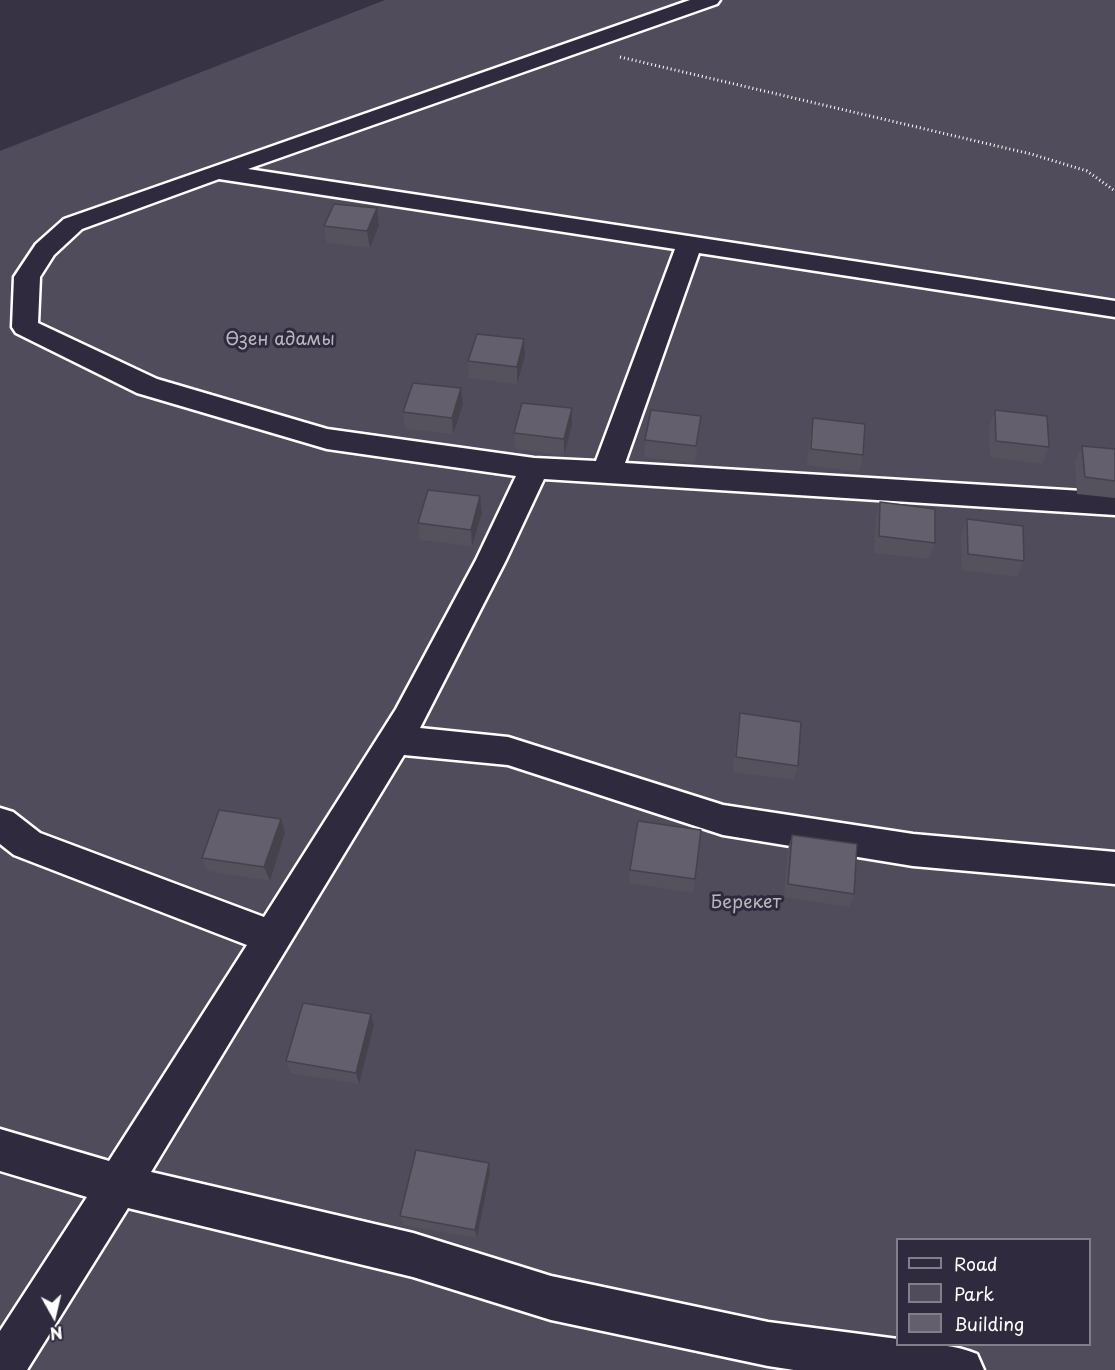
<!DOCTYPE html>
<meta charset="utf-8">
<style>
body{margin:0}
#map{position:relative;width:1115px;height:1370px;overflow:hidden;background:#373345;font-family:"Playpen Sans",sans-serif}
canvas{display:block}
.legend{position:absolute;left:896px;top:1238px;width:195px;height:108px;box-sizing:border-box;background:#2f2a3d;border:2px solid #827f8b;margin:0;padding:8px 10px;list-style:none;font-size:18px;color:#fff}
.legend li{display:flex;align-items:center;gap:12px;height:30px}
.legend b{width:30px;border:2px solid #827f8b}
.north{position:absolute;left:24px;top:1286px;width:60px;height:60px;-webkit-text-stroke:4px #2f2a3d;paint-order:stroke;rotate:172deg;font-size:16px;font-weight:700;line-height:24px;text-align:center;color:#fff}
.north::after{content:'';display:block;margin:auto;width:21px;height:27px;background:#fff;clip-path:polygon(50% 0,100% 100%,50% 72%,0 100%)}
</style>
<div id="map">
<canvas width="1115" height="1370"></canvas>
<ul class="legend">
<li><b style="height:8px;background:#2f2a3d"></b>Road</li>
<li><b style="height:16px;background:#514c5c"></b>Park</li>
<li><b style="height:16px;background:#635f6d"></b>Building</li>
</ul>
<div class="north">N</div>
</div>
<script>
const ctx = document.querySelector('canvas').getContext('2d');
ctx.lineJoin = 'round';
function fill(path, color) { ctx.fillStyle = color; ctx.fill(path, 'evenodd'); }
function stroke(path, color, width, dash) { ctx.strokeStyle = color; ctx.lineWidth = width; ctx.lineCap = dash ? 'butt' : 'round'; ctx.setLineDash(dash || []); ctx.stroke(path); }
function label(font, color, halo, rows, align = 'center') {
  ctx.font = font + ' "Playpen Sans",sans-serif'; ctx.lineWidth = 6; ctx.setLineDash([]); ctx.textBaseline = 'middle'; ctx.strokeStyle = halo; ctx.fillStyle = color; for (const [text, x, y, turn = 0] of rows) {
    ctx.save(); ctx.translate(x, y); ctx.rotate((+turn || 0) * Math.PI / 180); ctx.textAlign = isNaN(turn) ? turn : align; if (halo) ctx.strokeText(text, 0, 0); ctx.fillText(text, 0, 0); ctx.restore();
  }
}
fill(new Path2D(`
 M385,0h730v1370h-1115v-1219zM898,1240h192v104h-192z`), '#514c5c');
const minor = new Path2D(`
 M690,0h30l-3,4 -469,165 867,132v16l-416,-64 -74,210 490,30v22l-571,-36 -38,81 -86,168 88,9 215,68 190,29 202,18v32l-202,-18 -190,-31 -215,-70 -104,-10 -253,417 262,61 138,43 217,46 130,17v5c27,0 53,-1 79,10l7,16h-190l-26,-4 -217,-46 -138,-43 -285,-69 -101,162h-27v-39l87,-134 -87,-26v-42l109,32 138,-216 -233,-90 -14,-11v-36l13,4 27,21 224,84 132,-208 80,-149 40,-84 -189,-27 -190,-56 -121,-60 -4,-6 2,-50 22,-33 28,-25zM219,179l456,70 -79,212 -62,-3 -207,-29 -170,-50 -119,-56 2,-46 14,-22 28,-26z`);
stroke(minor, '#fff', 5);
stroke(new Path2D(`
 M620,57l411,97 56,17 28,20`), '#fff', 3, [1, 3]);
fill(minor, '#2f2a3d');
fill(new Path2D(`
 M377,208l2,17 -9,23 -43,-5 -3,-17z
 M525,356l-8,28 -48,-6 -1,-17z
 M461,388l2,17 -10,29 -48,-5 -2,-17z
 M995,410l54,37 -7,17 -52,-7 -1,-30z
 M813,418l50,37 -4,17 -52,-7 3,-30z
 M572,425l-8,30 -49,-6 -1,-16z
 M699,433l-4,30 -51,-6 1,-17z
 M1082,446l33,3v49l-38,-4 -2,-32z
 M480,496l2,17 -10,33 -52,-6 -2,-17z
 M880,502l55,41 -6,16 -55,-6 2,-34z
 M967,519l57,42 -7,16 -55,-7 -1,-34z
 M740,713l58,53 -4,14 -61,-8 4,-43z
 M281,819l4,14 -15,48 -62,-10 -6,-13z
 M792,835l62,59 -5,13 -65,-10 4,-48z
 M630,870l65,9 -2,14 -64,-10z
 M371,1014l3,12 -15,58 -68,-11 -5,-12z
 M489,1163l1,9 -13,66 -73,-13 -4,-9z`), '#55525e');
fill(new Path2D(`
 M377,208l2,17 -9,23 -3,-17z
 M524,339l1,17 -8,28v-17z
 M461,388l2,17 -10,29 -1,-16z
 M572,408v17l-8,30v-16z
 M480,496l2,17 -10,33 -1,-16z
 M281,819l4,14 -15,48 -6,-14z
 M371,1014l3,12 -15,58 -3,-11z
 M489,1163l1,9 -13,66 -2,-8z`), '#45424c');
const building = new Path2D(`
 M334,204l43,4 -10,23 -43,-5z
 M477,334l47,5 -7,28 -49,-6z
 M413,383l48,5 -9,30 -49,-6z
 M522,403l50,5 -8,31 -50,-6z
 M651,410l50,6 -5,30 -51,-6z
 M995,410l52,6 2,31 -53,-6z
 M813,418l52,6 -2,31 -52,-6z
 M1082,446l33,3v32l-30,-4z
 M428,490l52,6 -9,34 -53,-7z
 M880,502l55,7v34l-56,-7z
 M967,519l56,7 1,35 -56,-7z
 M740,713l61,9 -3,44 -62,-9z
 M219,810l62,9 -17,48 -62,-9z
 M638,821l63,9 -6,49 -65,-9z
 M792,835l65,9 -3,50 -66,-10z
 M303,1003l68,11 -15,59 -70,-12z
 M416,1150l73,13 -14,67 -75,-14z`);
fill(building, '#635f6d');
stroke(building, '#45424c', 1.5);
label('18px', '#b9b7be', '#2f2a3d', [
 ["Өзен адамы",280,340],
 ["Берекет",746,903]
]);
</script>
